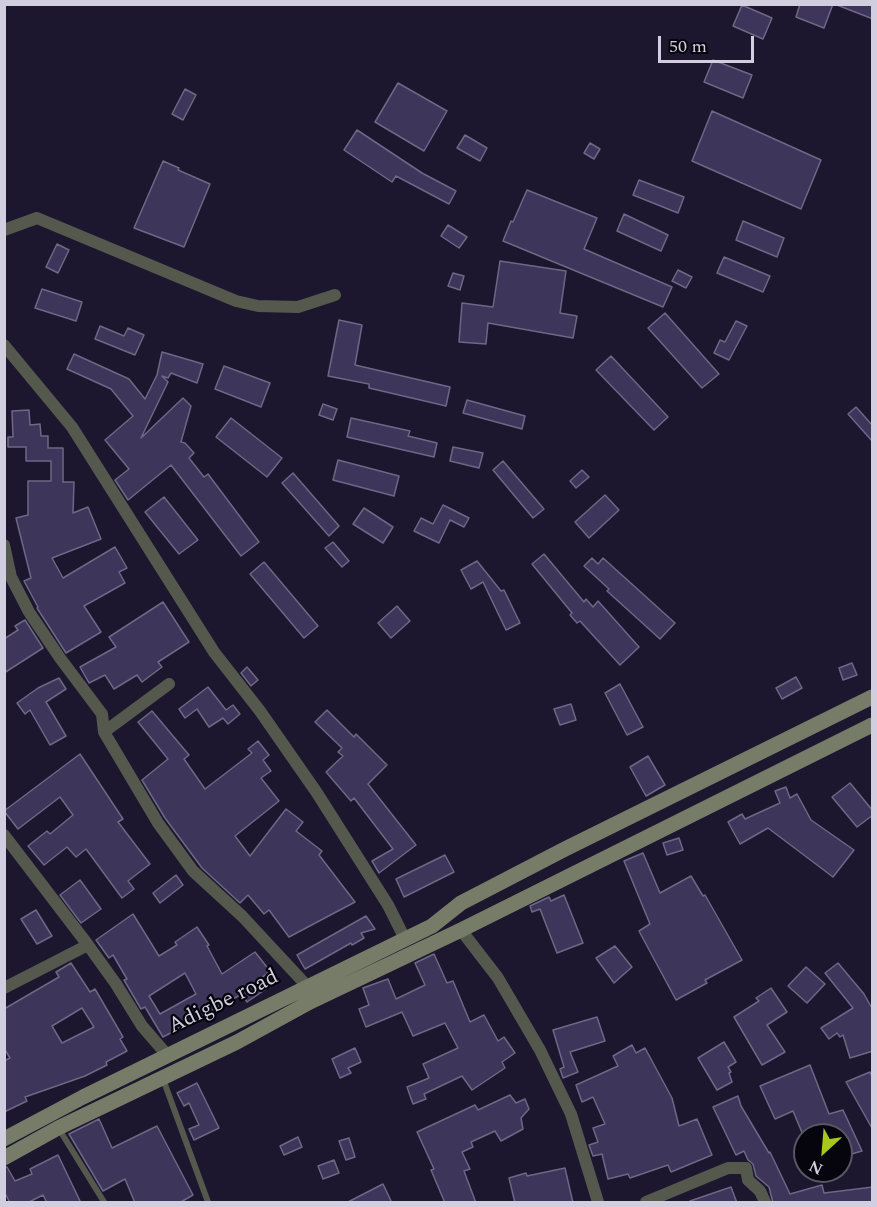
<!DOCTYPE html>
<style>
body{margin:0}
#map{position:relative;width:877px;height:1207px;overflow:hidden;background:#1c172e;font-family:Spectral,serif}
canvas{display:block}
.frame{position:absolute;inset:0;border:6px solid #d1cfdf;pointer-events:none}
.north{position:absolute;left:793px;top:1123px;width:60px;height:60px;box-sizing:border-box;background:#06050d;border:2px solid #575661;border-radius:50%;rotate:206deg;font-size:16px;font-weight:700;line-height:24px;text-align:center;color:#d1cfdf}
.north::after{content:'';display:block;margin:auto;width:21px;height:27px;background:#a8c71d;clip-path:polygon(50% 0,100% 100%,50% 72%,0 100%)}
.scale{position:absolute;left:658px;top:36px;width:96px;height:27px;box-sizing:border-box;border:3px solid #d1cfdf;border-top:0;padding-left:8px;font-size:18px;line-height:21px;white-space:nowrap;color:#d1cfdf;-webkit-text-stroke:4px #06050d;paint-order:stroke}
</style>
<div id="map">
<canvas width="877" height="1207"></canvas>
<div class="frame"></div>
<div class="north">N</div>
<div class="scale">50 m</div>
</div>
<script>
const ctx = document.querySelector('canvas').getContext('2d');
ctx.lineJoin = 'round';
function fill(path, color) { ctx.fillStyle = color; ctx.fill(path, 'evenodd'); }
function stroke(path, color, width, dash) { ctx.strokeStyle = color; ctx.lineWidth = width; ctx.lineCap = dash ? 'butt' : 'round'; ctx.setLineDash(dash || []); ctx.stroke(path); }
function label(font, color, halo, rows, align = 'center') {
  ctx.font = font + ' Spectral,serif'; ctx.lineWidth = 4.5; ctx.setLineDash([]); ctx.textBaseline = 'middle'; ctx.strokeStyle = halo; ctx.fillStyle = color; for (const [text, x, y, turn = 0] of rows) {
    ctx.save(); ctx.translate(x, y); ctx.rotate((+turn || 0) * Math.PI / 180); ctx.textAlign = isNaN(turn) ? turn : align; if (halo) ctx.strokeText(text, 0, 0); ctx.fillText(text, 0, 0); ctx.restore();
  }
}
const building = new Path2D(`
 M800,4h33l-9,24 -28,-11z
 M837,4h36v15l-36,-14z
 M742,5l30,13 -9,21 -30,-13z
 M713,60l39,15 -9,23 -39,-16z
 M398,83l49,28 -23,40 -49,-29z
 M185,89l11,6 -13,25 -11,-6z
 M712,111l109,49 -20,49 -109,-48z
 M357,130l65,43 34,18 -7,13 -53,-28 -4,6 -48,-32z
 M465,135l22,13 -7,13 -23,-13z
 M590,143l10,6 -6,10 -10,-6z
 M163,161l16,7 -1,2 32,14 -26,63 -50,-19z
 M639,180l45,17 -6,16 -45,-18z
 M527,190l70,28 -13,31 88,38 -9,20 -160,-66 8,-20 2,1z
 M624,214l44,21 -7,16 -44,-20z
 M743,221l41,17 -7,19 -41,-17z
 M448,225l19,12 -8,11 -18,-12z
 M57,244l12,6 -11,23 -12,-6z
 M724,257l46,19 -7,16 -46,-19z
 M500,261l66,10 -6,42 17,3 -4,22 -85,-15 -2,21 -27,-2 3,-39 31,4z
 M678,270l14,7 -6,11 -14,-7z
 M453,273l11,3 -4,14 -12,-4z
 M42,289l40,13 -6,19 -41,-13z
 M665,313l54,61 -17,14 -54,-60z
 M339,320l23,5 -7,40 95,22 -4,19 -77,-18v-4l-41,-8z
 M736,321l11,5 -18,34 -15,-7 6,-13 5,2z
 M100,326l24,10 4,-8 16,7 -9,20 -40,-16z
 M162,352l41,12 -6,19 -26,-10 -3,5 -6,-2 6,6 -27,56 42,-40 8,8 -10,36 4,1 9,10 -5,5 15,19 4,-3 51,68 -18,14 -70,-91 -43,35 -13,-20 14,-11 -24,-29 28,-24 -22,-27 -44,-20 7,-15 55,25 16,20 12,-24z
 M611,356l57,61 -14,13 -58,-60z
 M224,366l46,17 -9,24 -46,-18z
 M467,400l58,16 -3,13 -59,-16z
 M323,404l14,5 -4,11 -14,-5z
 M856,407l17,19v16l-25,-28z
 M29,410l1,15 10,-1 1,12h7v12h15v34h11l-1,31 15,-6 13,32 -49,19 11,20 52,-31 12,21 -8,4 6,11 -41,23 17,26 -35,21 -29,-45 1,-1 -14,-26 7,-3 -15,-60 12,-3v-34h23v-20h-25v-14h-18v-10h5l-1,-26z
 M231,418l51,40 -15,19 -51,-40z
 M351,418l59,13 -2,5 29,7 -3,14 -87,-20z
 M453,447l30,6 -4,15 -29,-7z
 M338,460l61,16 -5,20 -61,-16z
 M503,461l41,48 -11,9 -40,-48z
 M582,470l7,7 -13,11 -6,-7z
 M293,473l46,53 -10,10 -47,-53z
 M605,495l14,15 -30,28 -14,-16z
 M164,497l34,43 -19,14 -34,-42z
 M443,505l26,13 -5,9 -14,-7 -11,23 -25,-12 7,-13 12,6z
 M364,508l29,19 -10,16 -30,-19z
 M333,542l16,19 -7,6 -17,-19z
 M544,554l40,48 2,-3 7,8 5,-6 41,46 -19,18 -40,-44 -3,2 -7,-8 2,-2 -40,-49z
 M592,558l6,6 5,-6 72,65 -15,16 -53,-48 2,-2 -25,-23z
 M477,561l24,30 3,-1 16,33 -14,7 -23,-48 -12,7 -10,-19z
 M264,562l54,64 -14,12 -54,-64z
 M163,602l26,40 -31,20 4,5 -20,15 -5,-7 -23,14 -9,-14 -16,8 -9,-16 36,-20 -7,-10z
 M397,606l13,15 -19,17 -13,-15z
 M25,620l18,28 -39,25v-34l14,-9 -3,-4z
 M852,663l5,12 -14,5 -4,-12z
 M247,667l11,13 -7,6 -10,-13z
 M796,677l6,11 -20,11 -6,-11z
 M59,678l7,11 -20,13 20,34 -16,9 -20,-35 -5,4 -8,-11 21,-15z
 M620,684l23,43 -16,8 -22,-42z
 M208,687l18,23 7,-5 7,9 -12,10 -5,-6 -14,9 -12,-18 -12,9 -6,-9z
 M571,704l5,16 -16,5 -6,-16z
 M327,710l27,27 2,-3 31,31 -19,19 48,61 -37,28 -7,-12 21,-12 -39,-51 -3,3 -25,-29 17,-16 -5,-4 4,-4 -27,-26z
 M152,711l37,44 -5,4 21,30 47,-36 -4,-4 10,-8 11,14 -6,5 8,11 -10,7 18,23 -44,35 15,20 36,-47 17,13 -7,9 26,20 -3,4 36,47 -66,35 -20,-27 -5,4 -16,-19 -8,8 -38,-35 -37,-50 -23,-38 26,-21 -30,-37z
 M80,754l43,65 -5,3 32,42 -22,17 6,8 -12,9 -36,-49 -10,8 -9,-10 -23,18 -16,-19 19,-15 3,3 23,-19 -13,-18 -42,32 -14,-18z
 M648,756l17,29 -19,11 -16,-29z
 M850,783l23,28v4l-16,12 -25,-30z
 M786,787l4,11 7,-4 14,26 43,30 -21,27 -65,-49 -28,16 -12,-22 14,-8 3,5 35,-16 -5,-12z
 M679,838l4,12 -16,5 -4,-12z
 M643,853l17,40 31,-17 12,20 2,-1 37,65 -37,20 2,3 -31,17 -37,-69 11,-7 -26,-63z
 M445,855l9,17 -50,25 -8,-18z
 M176,875l7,10 -23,18 -7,-10z
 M80,880l21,29 -20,14 -21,-28z
 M564,895l19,48 -26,10 -17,-44 -8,3 -2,-6 19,-9 2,4z
 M36,910l16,26 -15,8 -16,-25z
 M133,914l26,42 18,-11 -2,-3 22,-15 12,18 -2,1 15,28 33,-22 15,19 -11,9 7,9 -19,13 -5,-8 -79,43 -18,-30 -4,2 -17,-29 3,-1 -14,-24 -4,3 -13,-18zM185,973l11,21 -36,20 -11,-18z
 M366,916l9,13 -14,4 3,5 -12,7 -1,-2 -46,26 -8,-14z
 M615,946l17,21 -18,16 -18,-25z
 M434,954l13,29 6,-2 17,41 14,-7 14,26 6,-4 11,16 -13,9 3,6 -33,22 -10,-14 -38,18 2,5 -13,5 -6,-17 22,-9 -6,-14 35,-16 -13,-25 -32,13 -11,-24 -36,15 -7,-18 10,-4 -6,-17 25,-9 8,20 29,-14 -10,-22z
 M71,963l19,29 5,-3 28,48 -3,2 7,12 -21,11 1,3 -22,11 -60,21 2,4 -23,11v-51l6,-3 -6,-10v-39l55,-32 -3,-5zM82,1008l12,19 -32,16 -10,-17z
 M838,963l26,31 9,16v41l-23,7 -7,-23 -3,2 -3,-4 -8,6 -8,-11 32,-20 -28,-35z
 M806,967l19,17 -18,19 -19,-17z
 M771,988l16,24 -20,13 18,27 -23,13 -28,-48 25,-16 -3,-3z
 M597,1017l8,24 -35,11 8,20 -15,6 -3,-9 4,-2 -11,-37z
 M724,1042l12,20 -8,5 3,5 -2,1 3,9 -15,8 -19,-32z
 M632,1045l4,8 9,-5 27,50 7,28 18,-7 15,36 -41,17 -3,-7 -38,13 -2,-4 -20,5 -6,-25 -9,2 -4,-11 9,-3 -5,-14 12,-4 -12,-27 -11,5 -6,-17 42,-19 -5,-10z
 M355,1048l6,14 -13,6 3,5 -11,5 -8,-19z
 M810,1065l19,49 14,-4 19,41 -21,6v-22h-38l-10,-24 -18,8 -15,-33z
 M870,1072l3,7v51l-27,-48z
 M197,1083l22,45 -25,12 -5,-11 10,-4 -10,-22 -5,3 -7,-13z
 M510,1095l6,8 9,-4 4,10 -8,9 2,11 -22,12 -6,-10 -24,11 2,5 -11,5 8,17 -6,2 12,32h-31l-14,-33 3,-1 -17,-37 58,-27 3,5z
 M738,1096l3,10 28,47 1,-1 20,42 32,-9 2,8 49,-6v16h-100l-4,-16 -13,-11 -3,-12 -5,-4 -4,-9 -8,4 -23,-48z
 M99,1119l13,29 45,-22 36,69 -14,8h-44l-10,-24 -22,12 -34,-57z
 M298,1137l4,10 -18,8 -4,-9z
 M349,1138l6,19 -9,3 -7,-19z
 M58,1155l23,48h-34l-4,-8 -16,8h-17l-6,-12v-23l3,-1 8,14 17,-7 -2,-5z
 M334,1160l5,13 -16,6 -5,-13z
 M565,1168l8,35h-58l-6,-25 17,-5 1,3z
 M383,1184l9,19h-46z
 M731,1187l6,16h-47v-2z`);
fill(building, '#3d355a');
stroke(building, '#6d6885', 1.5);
stroke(new Path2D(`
 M163,1079l45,123
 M59,1129l45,73`), '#55594d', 6);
stroke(new Path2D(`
 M4,230l33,-12 199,83 22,5 40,1 37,-12
 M4,345l68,82 142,225 46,59 57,82 71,112 17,34
 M4,545l7,32 18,35 31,46 42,56 2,18 54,91 35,48 49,45 66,71
 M104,732l65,-48
 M4,835l84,110 28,39 26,42 26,30
 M461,930l37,48 42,72 31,64 27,88
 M4,988l84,-43
 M646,1202l82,-34h18l2,12 12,11 5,11`), '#55594d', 12);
stroke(new Path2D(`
 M4,1139l79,-42 349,-171 29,-23 104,-54 307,-152
 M4,1158l54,-30 179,-86 73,-40 151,-72 411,-205`), '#777c69', 15);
label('22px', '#d1cfdf', '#06050d', [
 ["Adigbe road",224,1003,-26]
]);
</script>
